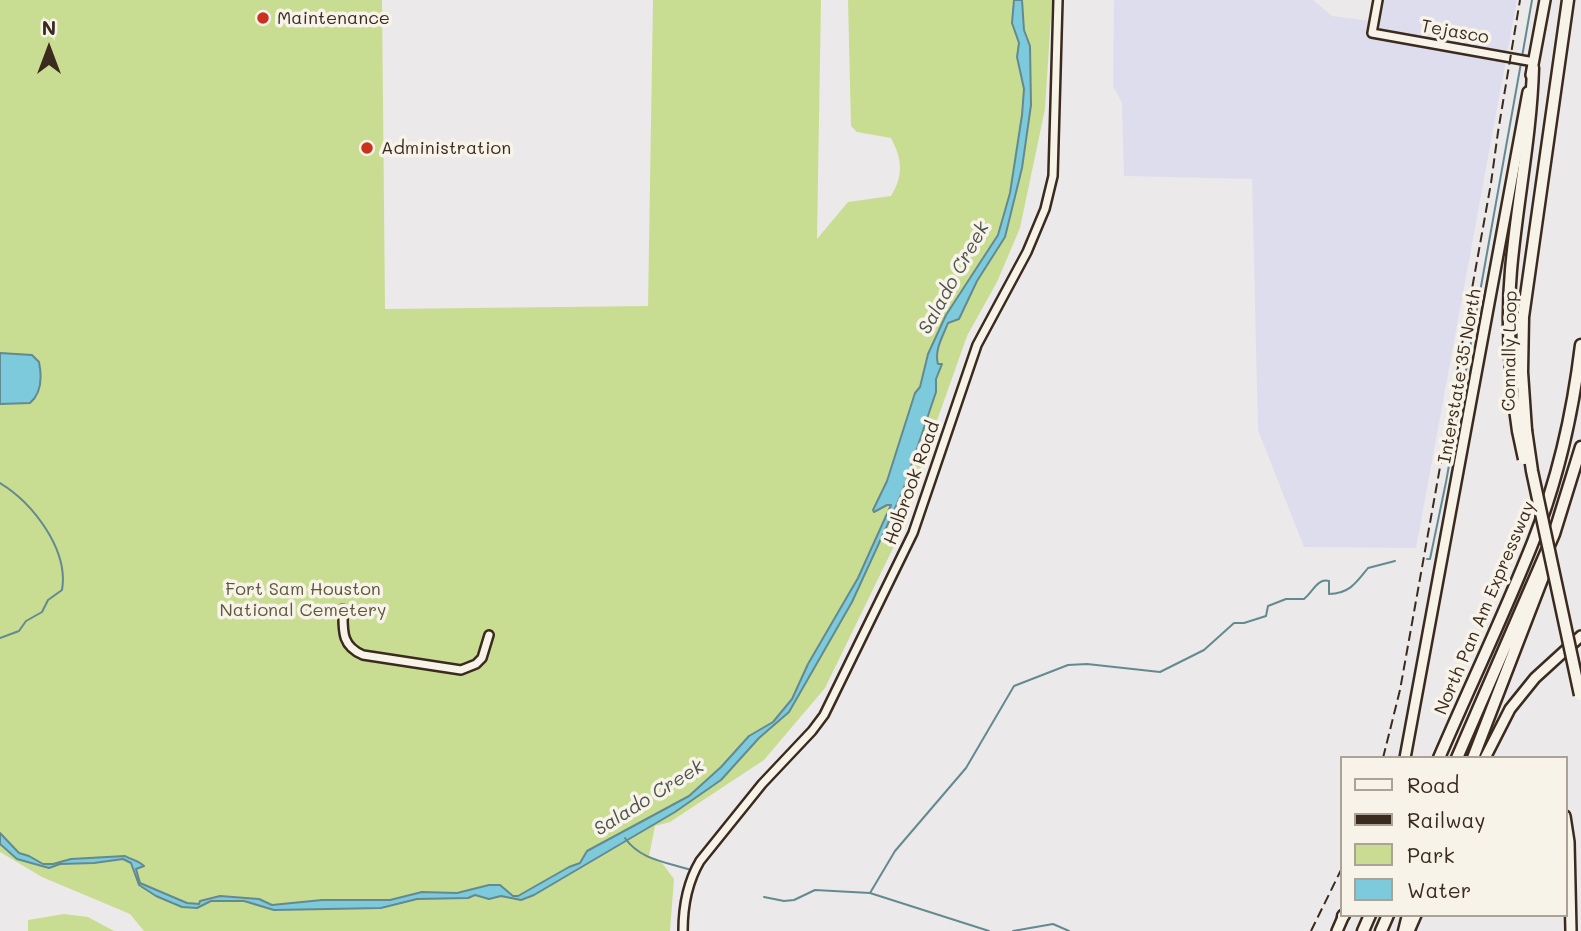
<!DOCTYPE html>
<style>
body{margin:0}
#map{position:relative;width:1581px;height:931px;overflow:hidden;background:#ece9ea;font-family:Mali,sans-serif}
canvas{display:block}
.legend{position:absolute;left:1340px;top:756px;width:228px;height:161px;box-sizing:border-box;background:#f7f3e8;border:2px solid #aca397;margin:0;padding:9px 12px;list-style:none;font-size:21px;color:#3b2a1e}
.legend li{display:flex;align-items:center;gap:14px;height:35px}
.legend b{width:35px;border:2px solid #aca397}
.north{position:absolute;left:14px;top:14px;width:70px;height:70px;-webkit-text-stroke:5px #f7f3e8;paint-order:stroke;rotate:0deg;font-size:19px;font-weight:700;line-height:28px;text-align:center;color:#3b2a1e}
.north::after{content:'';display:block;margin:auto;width:24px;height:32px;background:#3b2a1e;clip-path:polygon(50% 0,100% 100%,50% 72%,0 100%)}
</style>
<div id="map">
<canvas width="1581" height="931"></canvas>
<ul class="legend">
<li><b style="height:9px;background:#f7f3e8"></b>Road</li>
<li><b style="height:9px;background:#3b2a1e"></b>Railway</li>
<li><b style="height:19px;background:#c9dd92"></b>Park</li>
<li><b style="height:19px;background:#7dcadc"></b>Water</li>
</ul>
<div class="north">N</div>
</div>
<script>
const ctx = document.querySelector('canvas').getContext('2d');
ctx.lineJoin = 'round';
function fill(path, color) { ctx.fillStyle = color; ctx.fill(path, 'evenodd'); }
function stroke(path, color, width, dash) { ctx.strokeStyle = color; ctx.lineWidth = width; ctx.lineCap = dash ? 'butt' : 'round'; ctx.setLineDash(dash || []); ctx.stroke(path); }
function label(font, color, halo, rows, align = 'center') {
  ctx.font = font + ' Mali,sans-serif'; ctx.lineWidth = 7; ctx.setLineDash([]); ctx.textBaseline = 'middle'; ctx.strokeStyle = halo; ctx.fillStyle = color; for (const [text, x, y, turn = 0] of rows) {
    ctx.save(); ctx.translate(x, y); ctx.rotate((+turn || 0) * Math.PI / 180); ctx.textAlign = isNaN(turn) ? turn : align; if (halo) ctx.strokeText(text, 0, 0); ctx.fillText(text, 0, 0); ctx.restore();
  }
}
fill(new Path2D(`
 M1114,0h199l19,16 47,6 5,-22h133l-101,548 -112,-1 -46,-117 -6,-251 -128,-3 -2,-73 -9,-17z`), '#dedded');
fill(new Path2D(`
 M0,0h382l3,309 263,-3 5,-306h168l-4,239 31,-37 43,-6c13,-21 11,-37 0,-58l-34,-6 -6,-6 -3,-126h204l-7,109 -25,119 -23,54 -30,54 -44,124 -25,78 -73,150 -61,72 -94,62 -15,4 -6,30 13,7 12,16 -4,52h-526l-14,-17 -88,-37 -42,-25z
 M64,914l24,3 26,14h-86v-11z`), '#c9dd92');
const water = new Path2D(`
 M1014,0h8l2,30 6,16 1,59 -9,63 -17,69 -28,44 -18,38 -11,4c-5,13 -14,27 -10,41h4l-6,15v13l-34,101 -50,109 -63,110 -30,26 -38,42 -46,32 -141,83 -13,5 -20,-4 -12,3 -14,-4 -7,3 -51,1 -36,9 -107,2 -30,-9h-33l-14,7 -15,-1 -26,-11 -17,-11 -8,-22 -8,-4 -29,4 -34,1 -11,4 -32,-9 -17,-15v-11l19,20 10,3 14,8h10l18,-5 54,-3c7,4 13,4 19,10l-8,3 4,14 47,20 12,1 1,-3 20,-5 39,3 13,6 50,-5h68l32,-8 35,1 32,-8h11l13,11h5l51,-29 11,-4 7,-12 102,-55 32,-29 28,-31 24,-14 19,-23 16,-35 50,-86 33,-73h-4l-13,7 -1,-2 14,-29 28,-88 5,-6 8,-33 18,-39 52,-80 12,-42 12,-78 2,-26 -7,-32 2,-14 -7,-20z
 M0,353l32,2 7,7c3,15 3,31 -9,41l-30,1z`);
fill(water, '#7dcadc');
stroke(water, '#638a90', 2);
stroke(new Path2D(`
 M1522,57l10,-57
 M0,483c33,20 69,67 62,107l-14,10 -6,12 -16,9 -7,10 -19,7
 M1427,559h3l16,-77 75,-419
 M625,838c15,22 42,24 66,32
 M870,893l119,38
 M764,897l20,4 10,-1 21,-10 55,3 25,-42 71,-83 48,-82 54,-21 19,-1 73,8 44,-22 30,-27h10l22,-7 2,-10 18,-7h18c9,-7 13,-21 25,-18v13c20,0 27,-11 39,-26l27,-7
 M1013,931l40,-7 16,7
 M1416,931v-1`), '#638a90', 2);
const minor = new Path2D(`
 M1378,0l-6,33 162,29
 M343,609c0,21 -2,37 20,46l98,15 15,-6 6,-6 7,-23
 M683,931c0,-25 4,-48 17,-70l62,-77 50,-53 12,-16 89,-182 64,-188 50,-93 18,-43 8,-33 5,-176`);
const major = new Path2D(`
 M1531,75l14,-75
 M1405,758l123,-666
 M1485,758l25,-49 25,-31 46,-42
 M1565,816l4,26 2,89
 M1337,931l7,-16
 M1409,931l7,-16`);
const highway = new Path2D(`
 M1526,430l-4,-58 1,-55 45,-317
 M1518,431c-8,-53 -12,-107 -7,-161 6,-68 20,-134 22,-202
 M1439,758c31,-72 65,-143 94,-216 25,-63 40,-130 48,-197
 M1457,758l97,-224 27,-87
 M1473,758l73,-189
 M1343,916l1,-1
 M1363,931l7,-16
 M1381,931l7,-16
 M1404,931l4,-16`);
stroke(minor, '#3b2a1e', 12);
stroke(major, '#3b2a1e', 14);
stroke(highway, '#3b2a1e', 15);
stroke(minor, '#f7f3e8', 7);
stroke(major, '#f7f3e8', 9);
stroke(highway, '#f7f3e8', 10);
stroke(new Path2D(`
 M1383,758l17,-68 91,-507 7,-51 22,-132
 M1311,931l30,-61`), '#3b2a1e', 2, [10, 5]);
const highwayBridge = new Path2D(`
 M1526,430l6,41 48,224
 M1518,431l6,28`);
stroke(highwayBridge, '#3b2a1e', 15, []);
stroke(highwayBridge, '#f7f3e8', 10);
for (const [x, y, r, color] of [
 [263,18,7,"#c8321e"],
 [367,148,7,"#c8321e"]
]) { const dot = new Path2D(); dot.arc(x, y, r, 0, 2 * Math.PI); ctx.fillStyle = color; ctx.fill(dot); stroke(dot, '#f7f3e8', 2.5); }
label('18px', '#3b2a1e', '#f7f3e8', [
 ["Maintenance",277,18],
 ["Administration",381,148]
], 'left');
label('18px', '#3b2a1e', '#f7f3e8', [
 ["Tejasco",1455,32,10],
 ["Connally Loop",1510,351,-89],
 ["Interstate 35 North",1460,376,-80],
 ["Holbrook Road",912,483,-70],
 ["North Pan Am Expressway",1485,608,-67]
]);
label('18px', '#5e573b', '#f7f3e8', [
 ["Fort Sam Houston",303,589],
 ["National Cemetery",303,610]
]);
label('italic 19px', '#4c524e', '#f7f3e8', [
 ["Salado Creek",954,278,-61],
 ["Salado Creek",649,798,-32]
]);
</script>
